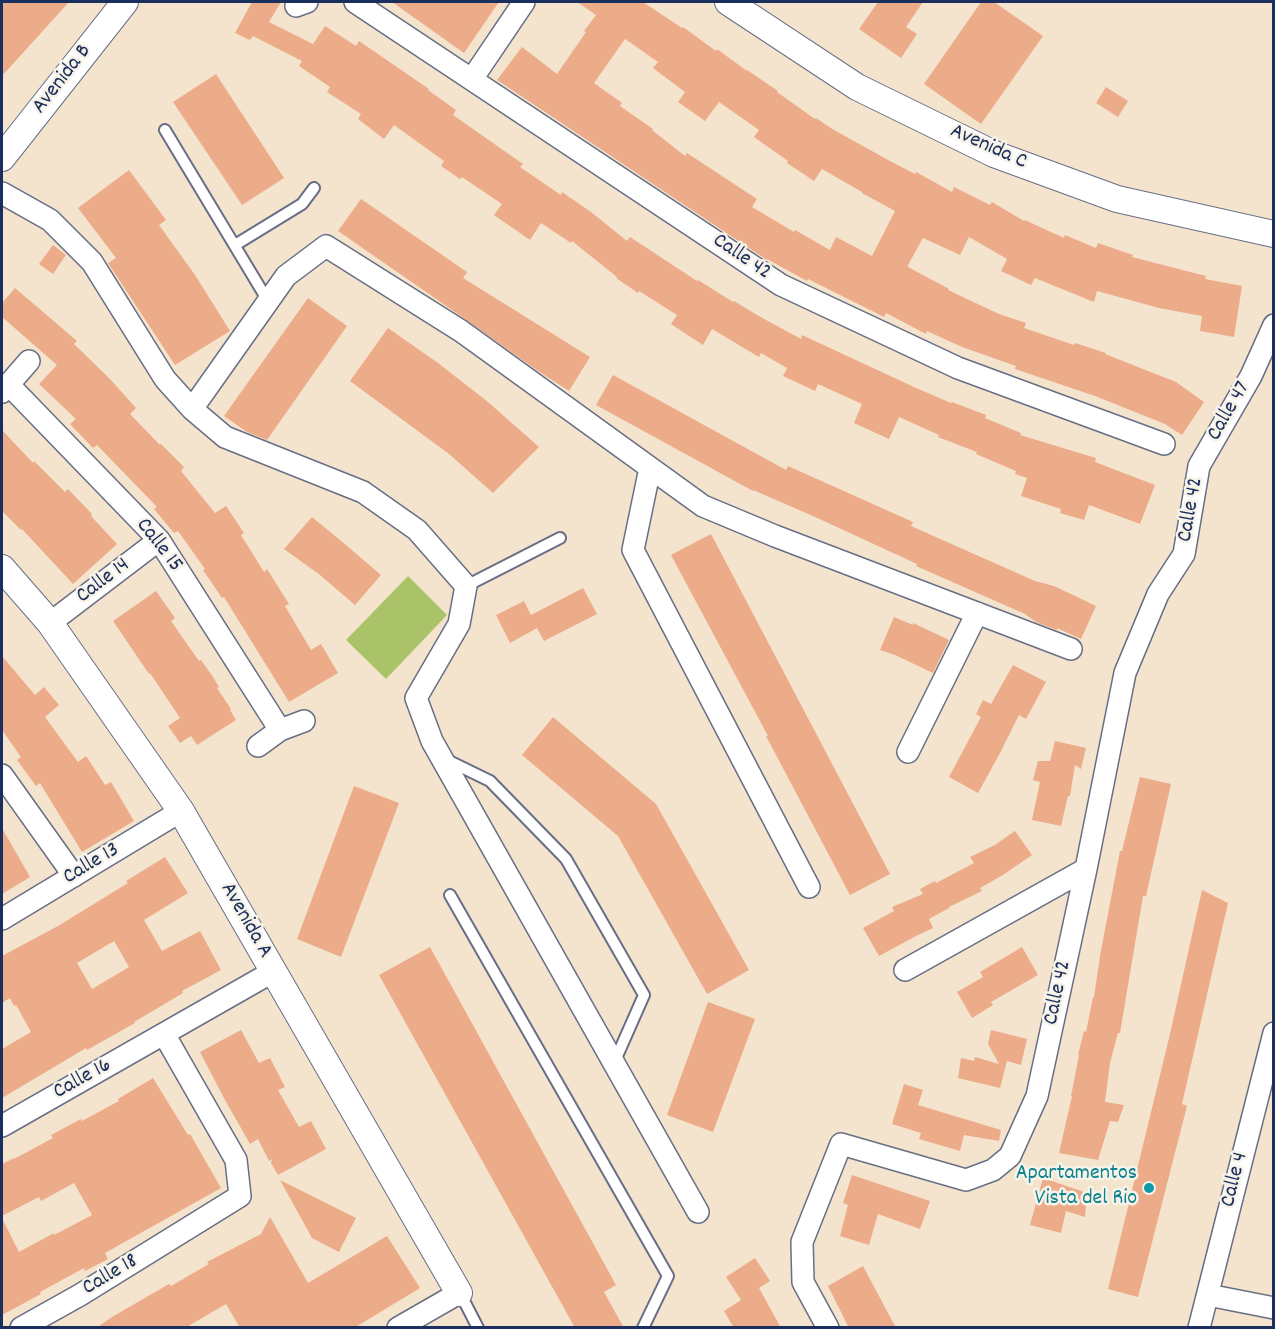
<!DOCTYPE html>
<style>
body{margin:0}
#map{position:relative;width:1275px;height:1329px;overflow:hidden;background:#f5e4cd;font-family:Dekko,sans-serif}
canvas{display:block}
.frame{position:absolute;inset:0;border:3px solid #1b2f5e;pointer-events:none}
</style>
<div id="map">
<canvas width="1275" height="1329"></canvas>
<div class="frame"></div>
</div>
<script>
const ctx = document.querySelector('canvas').getContext('2d');
ctx.lineJoin = 'round';
function fill(path, color) { ctx.fillStyle = color; ctx.fill(path, 'evenodd'); }
function stroke(path, color, width, dash) { ctx.strokeStyle = color; ctx.lineWidth = width; ctx.lineCap = dash ? 'butt' : 'round'; ctx.setLineDash(dash || []); ctx.stroke(path); }
function label(font, color, halo, rows, align = 'center') {
  ctx.font = font + ' Dekko,sans-serif'; ctx.lineWidth = 5; ctx.setLineDash([]); ctx.textBaseline = 'middle'; ctx.strokeStyle = halo; ctx.fillStyle = color; for (const [text, x, y, turn = 0] of rows) {
    ctx.save(); ctx.translate(x, y); ctx.rotate((+turn || 0) * Math.PI / 180); ctx.textAlign = isNaN(turn) ? turn : align; if (halo) ctx.strokeText(text, 0, 0); ctx.fillText(text, 0, 0); ctx.restore();
  }
}
fill(new Path2D(`
 M408,576l39,39 -61,64 -40,-39z`), '#abc368');
fill(new Path2D(`
 M2,2h67l-67,74z
 M252,2h29l-12,20 44,22 12,-18 31,20 3,-5 70,48 -1,1 28,20 -3,5 70,49 -3,3 41,28 1,-3 29,20 36,29 3,-4 67,44 1,-1 35,22 1,-1 23,14 44,24 1,-4 112,52 37,16 1,-1 34,13 -1,3 36,15 -1,2 76,23 -1,4 60,23 -15,39 -51,-19 -5,15 -24,-7 1,-4 -40,-13 6,-18 -12,-4 1,-3 -40,-17 1,-2 -39,-15 1,-2 -40,-18 -10,22 -35,-16 8,-19 -44,-20 -3,7 -32,-15 4,-8 -26,-15 -2,4 -47,-28 -9,16 -32,-21 6,-9 -38,-24 -1,2 -22,-15 1,-1 -45,-36 -1,2 -30,-20 -11,17 -36,-25 8,-11 -40,-27 -2,2 -19,-13 3,-5 -50,-36 -10,14 -26,-20 3,-5 -34,-22 3,-5 -31,-21 3,-5 -49,-25 -3,4 -15,-7z
 M392,2h107l-35,51z
 M577,2h66l39,26 1,-1 33,24 1,-2 30,22v-1l31,21 -1,1 38,27 1,-1 18,12 56,31 25,13 1,-2 36,20 2,-5 36,18 2,-3 32,19 1,-1 39,18 1,-3 31,13 2,-5 35,12 -1,2 74,19 -1,3 37,7 -8,51 -34,-6 2,-15 -43,-8 -62,-17 -3,11 -59,-24 -4,7 -30,-14 6,-12 -38,-22 -9,18 -37,-17 -15,27v2l41,22 -1,1 51,24 27,9 -2,5 50,17 1,-2 31,10 -1,1 71,28 28,20 -22,33 -17,-11 -70,-28 -80,-27 1,-3 -54,-19 -35,-16 -1,3 -40,-21 -2,4 -76,-38 -1,2 -40,-22v1l-270,-180 25,-33 35,27 29,-42 -2,-1 12,-16zM625,39l33,23 -5,6 32,24 -7,10 27,19 14,-19 40,28 -5,7 34,24 -1,2 27,18 8,-12 40,23v1l33,18 -23,45 -36,-19 -6,13 -35,-20 -1,2 -42,-25 5,-8 -70,-46 -2,3 -33,-26 1,-1 -33,-23 2,-3 -28,-20z
 M878,2h45l-17,25 11,7 -16,24 -42,-29z
 M981,2h13l49,34 -62,88 -57,-40z
 M216,74l68,104 -42,27 -69,-103z
 M1106,87l22,14 -10,16 -22,-14z
 M129,170l37,50 -7,5 36,50 35,56 -55,34 -67,-102 8,-5 -38,-50z
 M361,199l106,73 -4,6 127,79 -21,34 -31,-20 -70,-50 -130,-90z
 M53,245l13,10 -13,19 -14,-10z
 M15,288l62,53 -3,3 36,35 26,29 -6,6 30,31 1,-1 23,23 -3,4 34,42 11,-7 18,27 -3,2 23,37 3,-3 22,35 -4,2 26,44 10,-6 17,29 -49,29 -65,-105 -2,1 -19,-28 2,-1 -27,-38 -4,2 -20,-24 3,-2 -60,-62 -4,3 -23,-24 6,-5 -37,-35 18,-19 -55,-48v-14z
 M308,298l39,28 -80,114 -20,-8 -23,-16z
 M388,328l50,35 50,39 51,45 -46,46 -44,-39 -99,-73z
 M613,375l173,95 2,-4 125,56 -2,4 124,55 19,5 42,20 -15,33 -24,-11v2l-21,-8 -11,-8 -109,-48 1,-2 -104,-48 -60,-26v1l-157,-86z
 M2,430l31,33 1,-2 31,31 3,-3 24,25 -1,2 26,28 -44,40 -51,-55 -1,1 -19,-19z
 M312,517l34,28 35,30 -26,30 -35,-30 -36,-26z
 M711,534l179,340 -40,21 -84,-159h2l-97,-181z
 M583,588l14,26 -53,27 -7,-13 -27,15 -14,-28 28,-14 7,14z
 M156,591l19,27 -4,3 28,40 2,-1 12,17 6,10 -2,1 14,21 -1,1 6,10 -39,25 -6,-9 -11,7 -12,-17 12,-8 -30,-45 -1,1 -36,-53z
 M894,617l19,8v-2l36,17 -16,33 -38,-18 -15,-5z
 M2,656l33,39 9,-8 15,18 -14,12 33,45 8,-6 19,29 6,-3 23,39 -52,31 -42,-69 -4,3 -19,-26 4,-3 -19,-27z
 M1013,665l33,17 -20,37 -7,-4 -19,38 -22,40 -29,-16 32,-60 -5,-3 7,-14 8,4z
 M553,717l103,87 93,166 -42,24 -89,-158 -96,-81z
 M1055,741l31,7 -5,21 -6,-4 -5,31h-2l-7,30 -29,-6 8,-38 -7,-2 5,-19h12z
 M1140,777l31,7 -25,112h-3l-23,137h-2l-8,30 -5,39 19,3 -6,17 -8,-1 -12,39 -39,-7 13,-57h-1l4,-20 4,-21h-1l6,-24 2,1 7,-35h1l6,-41 20,-105h2z
 M354,786l45,17 -58,154 -44,-18z
 M2,828l28,49 -28,17z
 M1015,831l17,24 -29,20 -23,13 2,3 -33,16v1l-20,11 4,9 -15,7 -39,21 -16,-28 31,-17 -2,-4 31,-13 -3,-5 15,-8 1,2 38,-20 -4,-6 25,-12z
 M165,857l23,36 -44,27 18,31 38,-20 21,39 -39,21 1,2 -49,29 1,1 -48,27 -1,-2 -84,50v-49l29,-17 -15,-27 -2,1 -4,-8 -8,5v-47l56,-30 70,-43 -2,-2zM114,941l15,26 -37,22 -15,-26z
 M1202,890l26,13 -46,201 5,2 -49,191 -30,-8 62,-255z
 M430,947l186,338 -12,7 20,36h-49l-196,-353z
 M1022,947l16,28 -47,27 2,3 -21,13 -15,-26 26,-15 -3,-5z
 M708,1002l47,17 -42,113 -46,-17z
 M241,1030l18,33 11,-5 15,29 -7,3 21,37 12,-6 15,28 -48,26 -7,-12 1,-4 -3,2 -11,-22 -8,5 -25,-44 -25,-48z
 M991,1030l36,9 -6,26 -14,-4 -7,27 -42,-10 3,-20 13,3 1,-4 24,7 -11,-20z
 M153,1078l35,57 2,-1 31,54 -116,65 3,6 -23,12 -1,-3 -44,24 1,2 -39,21v-97l17,34 35,-19v2l38,-20 -18,-32 -33,18 -2,-4 -37,19v-52l12,-6v1l39,-21 -2,-3 30,-16 1,2 37,-20 -1,-2z
 M904,1084l19,6 -5,15 83,25 -2,11 -35,-6 -4,16 -41,-12 2,-6 -29,-9z
 M852,1175l78,26 -10,28 -42,-15 -9,31 -29,-9 8,-31 -5,-2z
 M1043,1178l44,15 -2,24 -19,-6 -5,22 -31,-8z
 M280,1180l76,38 -17,34 -27,-14z
 M270,1217l38,66 79,-47 33,52 -66,40h-114l-14,-24 -41,24h-89l16,-11 57,-33 2,2 38,-22 -2,-2 54,-28z
 M755,1258l15,23 -11,7 22,40h-47l-10,-17 17,-11 -15,-23z
 M863,1266l33,62h-47l-21,-42z`), '#ecab89');
const service = new Path2D(`
 M165,130l103,171
 M235,245l67,-41 12,-16
 M466,586l94,-48
 M447,760l43,21 76,78 78,136 -30,68
 M450,895l218,381 -25,52
 M460,1293l18,35`);
const minor = new Path2D(`
 M355,2l426,283 177,83 206,76
 M296,6l11,-4
 M472,79l52,-77
 M2,193l48,27 42,42 73,117 27,30 33,28 138,55 54,38 49,56 -7,38 -43,74 16,43 266,471
 M9,385l150,155 121,190
 M2,392l27,-31
 M192,409l94,-133 40,-30 135,85 242,175 72,30 296,113
 M650,468l-17,82 176,337
 M50,623l109,-83
 M258,746l22,-16 24,-9
 M908,752l69,-139
 M2,775l72,101
 M2,919l179,-108
 M905,970l181,-101
 M2,1126l272,-155
 M1208,1295l66,13
 M21,1328l59,-33 160,-99 -4,-36 -72,-126
 M398,1328l61,-35
 M828,1328l-25,-46 -1,-40 39,-98 125,36 27,-10 17,-14 27,-60 49,-227 39,-196 33,-79 26,-40 15,-88 52,-90 23,-51
 M1199,1328l75,-295`);
const tertiary = new Path2D(`
 M728,2l129,85 137,67 123,45 157,35
 M2,158l123,-156
 M2,568l48,55 131,188 278,482`);
stroke(service, '#676e85', 14);
stroke(minor, '#676e85', 24);
stroke(tertiary, '#676e85', 28);
stroke(service, '#fff', 10);
stroke(minor, '#fff', 21);
stroke(tertiary, '#fff', 26);
for (const [x, y, r, color] of [
 [1149,1188,6,"#0f9aa8"]
]) { const dot = new Path2D(); dot.arc(x, y, r, 0, 2 * Math.PI); ctx.fillStyle = color; ctx.fill(dot); stroke(dot, '#f7f3e8', 2); }
label('22px', '#1b2f5e', '#f7f3e8', [
 ["Avenida B",63,80,-52],
 ["Avenida C",988,148,24],
 ["Calle 42",741,258,34],
 ["Calle 47",1230,412,-60],
 ["Calle 42",1192,510,-80],
 ["Calle 15",158,546,52],
 ["Calle 14",104,582,-37],
 ["Calle 13",92,865,-31],
 ["Avenida A",245,921,60],
 ["Calle 42",1059,993,-78],
 ["Calle 16",83,1080,-29],
 ["Calle 4",1236,1180,-76],
 ["Calle 18",111,1276,-31]
]);
label('22px', '#0d838f', '#f7f3e8', [
 ["Apartamentos",1137,1175],
 ["Vista del Rio",1137,1200]
], 'right');
</script>
